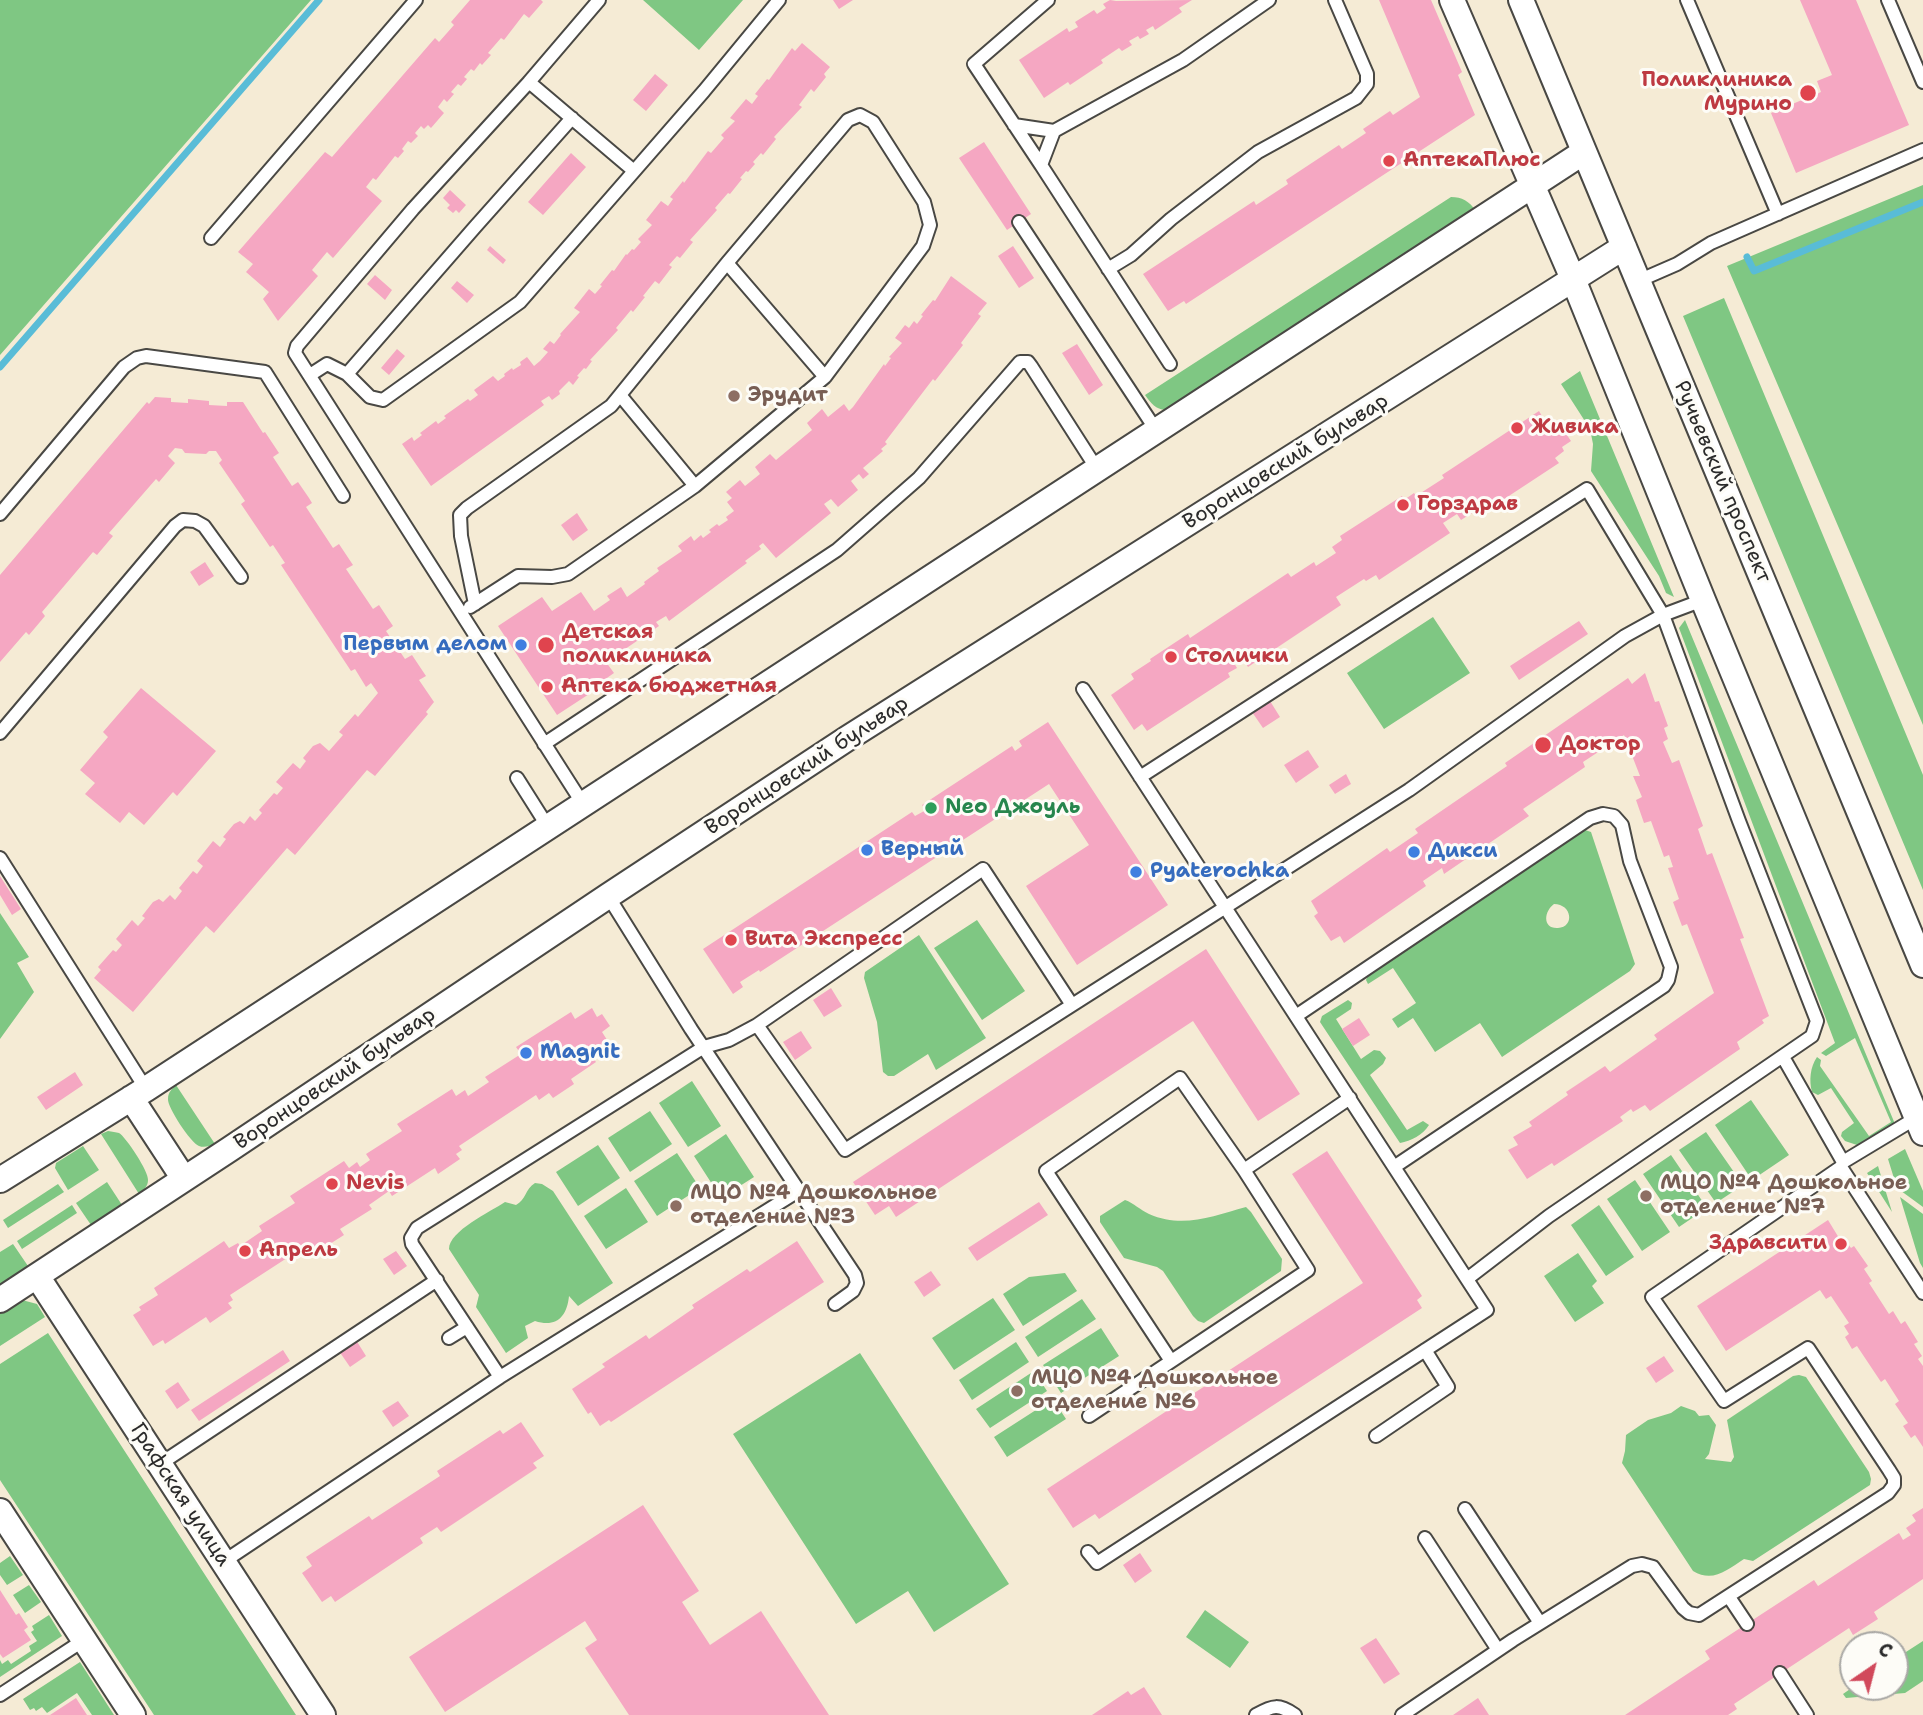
<!DOCTYPE html>
<meta charset="utf-8">
<style>
body{margin:0}
#map{position:relative;width:1923px;height:1715px;overflow:hidden;background:#f5ebd5;font-family:"Shantell Sans",sans-serif}
canvas{display:block}
.north{position:absolute;left:1839px;top:1631px;width:70px;height:70px;box-sizing:border-box;background:#fdfcf7;border:2px solid #a9a8a5;border-radius:50%;rotate:35deg;font-size:19px;font-weight:700;line-height:28px;text-align:center;color:#2b2b2b}
.north::after{content:'';display:block;margin:auto;width:24px;height:32px;background:#d1495b;clip-path:polygon(50% 0,100% 100%,50% 72%,0 100%)}
</style>
<div id="map">
<canvas width="1923" height="1715"></canvas>
<div class="north">С</div>
</div>
<script>
const ctx = document.querySelector('canvas').getContext('2d');
ctx.lineJoin = 'round';
function fill(path, color) { ctx.fillStyle = color; ctx.fill(path, 'evenodd'); }
function stroke(path, color, width, dash) { ctx.strokeStyle = color; ctx.lineWidth = width; ctx.lineCap = dash ? 'butt' : 'round'; ctx.setLineDash(dash || []); ctx.stroke(path); }
function label(font, color, halo, rows, align = 'center') {
  ctx.font = font + ' "Shantell Sans",sans-serif'; ctx.lineWidth = 6; ctx.setLineDash([]); ctx.textBaseline = 'middle'; ctx.strokeStyle = halo; ctx.fillStyle = color; for (const [text, x, y, turn = 0] of rows) {
    ctx.save(); ctx.translate(x, y); ctx.rotate((+turn || 0) * Math.PI / 180); ctx.textAlign = isNaN(turn) ? turn : align; if (halo) ctx.strokeText(text, 0, 0); ctx.fillText(text, 0, 0); ctx.restore();
  }
}
fill(new Path2D(`
 M0,0h311l-311,355z
 M643,0h100l-44,50z
 M1923,185v540l-196,-459z
 M1451,197c11,0 18,4 25,14l-305,198c-13,3 -19,-4 -26,-14z
 M1724,298l199,477v115l-240,-574z
 M1580,371l94,226 -8,-4 -7,-17 -68,-105 2,-27 -3,-15 -29,-45z
 M1433,617l37,56 -86,56 -37,-56z
 M1685,620l210,504 -35,22 -15,-5 -4,-5 1,-4 12,-9 -23,-35 -13,7 -6,-3c-3,-11 -2,-25 5,-35l4,3 -1,6 49,70 22,-14 -36,-84 -29,18 -5,-3 14,-10 -156,-415z
 M1585,830l6,2 44,132 -5,7 -128,86 -22,-34 -45,29 -22,-34 -15,10 -6,-9 24,-16 -23,-35 -25,16 -2,-4 2,-5 93,-61zM1554,904c18,0 21,23 4,24 -16,1 -14,-17 -4,-24z
 M0,913l29,44 -12,6 17,29 -34,47z
 M977,920l48,71 -43,29 -48,-72z
 M919,935l67,103 -50,32 -8,-16 -34,22h-6l-5,-4 -6,-50 -13,-44 1,-6z
 M1348,1000l4,3 -1,6 -15,10 25,40 13,-9 6,1 6,7 -3,6 -13,11 37,55 16,-9 6,4c-6,10 -18,16 -29,18l-80,-121 2,-6z
 M692,1081l29,45 -33,21 -29,-44z
 M176,1085l39,59c-5,2 -11,4 -16,2 -8,-3 -32,-39 -31,-47 0,-7 4,-10 8,-14z
 M1751,1100l38,55 -37,25 -37,-55z
 M650,1111l22,33 -42,28 -22,-34z
 M108,1131c4,1 8,1 11,2 7,4 30,39 29,47 0,6 -4,10 -9,14l-38,-60z
 M1706,1132l37,53 -27,18 -37,-53z
 M726,1134l28,43 -33,21 -27,-42z
 M598,1145l22,33 -42,28 -22,-34z
 M83,1146l16,24 -31,20 -13,-22 1,-5z
 M1905,1149l18,42v16l-26,-19 -9,-29z
 M677,1153l23,35 -43,28 -23,-35z
 M1671,1155l36,53 -28,19 -36,-53z
 M1878,1166l14,46 -25,-39z
 M1635,1180l35,52 -28,19 -35,-52z
 M107,1182l15,23 -31,20 -15,-22z
 M535,1183l7,1 11,7 60,92 -35,23 -9,-10c-2,21 -13,32 -34,25l-10,5 3,12 -22,15 -30,-46 3,-12 -30,-46c0,-18 41,-37 56,-47l11,3c10,-5 9,-16 19,-22z
 M58,1184l6,8 -56,36 -5,-8z
 M626,1188l22,34 -42,27 -22,-33z
 M1900,1197l23,17v54l-3,-5z
 M1125,1200c9,3 15,10 24,14 34,15 64,2 97,-7l5,5 31,47 -1,12 -77,52 -6,-2 -5,-5 -30,-45 -6,-4 -33,-9 -24,-36v-6z
 M72,1205l5,8 -55,36 -5,-8z
 M1599,1205l35,52 -28,19 -35,-51z
 M13,1244l15,22 -28,18v-32z
 M1578,1253l19,28 -5,5 12,17 -29,19 -31,-46z
 M1065,1273l12,18 -54,35 -20,-32 26,-17z
 M993,1298l22,32 -61,40 -22,-32z
 M1082,1299l14,20 -58,38 -13,-20z
 M22,1300l15,4 8,13 -45,29v-32z
 M1101,1328l18,28 -58,37 -18,-28z
 M48,1333l248,382h-142l-154,-235v-116z
 M1016,1342l13,20 -57,38 -13,-20z
 M860,1353l149,231 -75,48 -26,-41 -52,33 -123,-190z
 M1034,1371l13,20 -57,37 -14,-19z
 M1799,1375l7,2 63,95 2,7 -1,6 -117,76 -9,-2c-17,11 -31,24 -51,12l-71,-108 3,-12 1,-16 22,-15 23,-7 10,-7 14,5 4,5 10,-1 7,10 -7,29 -4,5 26,3 3,-5 -7,-37 66,-44z
 M1053,1399l13,20 -59,38 -13,-20z
 M10,1556l13,19 -16,10 -7,-10v-12z
 M29,1585l12,17 -16,11 -12,-18z
 M1205,1610l44,32 -19,26 -44,-31z
 M49,1615l13,21 -62,41v-17l2,4 6,-4 3,4 20,-13 -2,-5 8,-5 -6,-9 3,-2 -2,-4z
 M1923,1641v40l-18,12 -59,5 -3,-4 10,-7h42v-28z
 M80,1662l34,53h-22l-15,-22 -30,20 -5,-6 -6,4 -2,-3 -4,2 -7,-11z`), '#7fc783');
stroke(new Path2D(`
 M1747,257l7,14 169,-69
 M0,367l319,-367`), '#59bcd7', 7);
fill(new Path2D(`
 M470,0h71l2,2 -14,16 -5,-4 -20,26 -3,-2 -13,15 3,2 -9,10 -2,-2 -6,8 -3,-2 -7,8 3,2 -6,7 -3,-2 -7,8 3,2 -7,8 -3,-3 -6,8 6,6 -13,15 -3,-3 -4,4 -3,-3 -6,7 3,3 -7,7 -3,-2 -6,8 2,2 -6,7 -3,-2 -19,24 -3,-2 -7,9 16,14 -49,57 -6,-6 -15,18 6,6 -40,45 -15,-22 6,-7 -23,-20 7,-8 -15,-12 87,-100 7,5 103,-119 4,4 15,-17 -3,-3z
 M833,0h20l-14,9z
 M1110,0l6,1 76,-1 -13,8 3,4 -27,18 -2,-4 -7,4 3,4 -9,5 -2,-3 -9,5 3,4 -10,6 -3,-3 -18,12 2,3 -33,22 -2,-3 -24,16 -25,-38 48,-32 2,4 9,-5 -3,-5 19,-12 3,4 9,-6 -3,-4z
 M1379,0h52l31,72 -4,3 17,40 -289,189 -2,-3 -16,10 -25,-37 111,-73 2,4 32,-21 -2,-4 53,-35 3,4 24,-16 -3,-4 27,-18 3,4 27,-18z
 M1800,0h56l53,125 -113,48 -25,-60 50,-21 -4,-11 15,-6z
 M802,43l28,24 -6,7 2,3 -12,15 -3,-3 -12,16 3,2 -28,30 2,2 -13,16 -2,-2 -8,9 2,2 -7,8 -2,-1 -6,7 2,1 -12,15 -2,-1 -13,15 2,2 -27,30 3,2 -13,16 -3,-2 -8,9 3,2 -13,17 -4,-3 -12,15 2,1 -12,15 -2,-2 -15,18 2,2 -28,30 2,1 -6,8 -2,-1 -7,8 2,1 -6,8 -4,-4 -10,10 1,3 -8,6 -3,-4 -8,5 3,4 -113,81 -29,-42 10,-7 2,4 8,-6 -2,-2 16,-12 2,3 8,-6 -2,-2 24,-17 2,2 8,-6 -4,-5 19,-14 5,5 7,-5 -1,-2 8,-6 1,2 8,-5 -1,-3 7,-5 7,9 6,-5 8,-9 -5,-3 7,-8 4,3 7,-9 -1,-1 20,-22 -6,-4 15,-19 6,5 7,-8 -2,-1 12,-15 2,1 12,-17 1,1 5,-6 2,1 7,-8 -3,-3 14,-14 -6,-5 15,-19 7,5 5,-7 -3,-2 13,-16 1,2 24,-32 3,2 13,-15 -3,-3 14,-14 -5,-3 16,-19 6,5 6,-8 -3,-2 12,-15 2,1 23,-32 3,3z
 M655,74l13,11 -22,26 -13,-11z
 M984,142l47,72 -24,16 -48,-72z
 M571,153l15,14 -43,48 -15,-13z
 M450,190l16,15 -7,8 -3,-3 -3,3 -6,-5 3,-3 -7,-7z
 M490,246l16,14 -3,4 -16,-14z
 M1013,246l21,32 -15,10 -21,-32z
 M375,275l17,15 -7,10 -18,-16z
 M951,276l36,27 -9,11 3,2 -20,27 2,2 -28,36 -2,-2 -48,63 2,2 -6,5 2,2 -20,17 6,6 -6,5 -4,-5 -8,7 7,9 -20,17 -7,-8 -7,5 7,9 -55,45 -13,-15 -4,3 2,3 -16,12 2,2 -78,58 -3,-5 -10,6 3,4 -53,36 8,11 -10,7 2,3 -49,32 -59,-89 44,-29 10,14 29,-19 13,19 16,-11 -3,-4 14,-9 6,10 18,-13 -1,-2 15,-11 -2,-3 25,-17 -4,-5 13,-10 3,5 7,-6 2,3 8,-6 -2,-2 8,-6 2,2 9,-6 -2,-3 8,-6 -7,-9 5,-4 -6,-6 14,-12 5,6 15,-12 -5,-7 15,-13 6,6 36,-30 -5,-7 15,-14 6,8 16,-13 5,7 4,-4 31,-43 1,2 6,-8 -2,-1 13,-14 -7,-5 10,-13 4,3 5,-7 3,3 6,-8 -2,-1 12,-15 2,1z
 M457,281l17,14 -7,8 -16,-15z
 M1077,344l26,41 -14,10 -27,-42z
 M397,349l8,7 -16,19 -8,-7z
 M155,397l16,1v4l17,1v-4l21,2v4l18,1v-4h16l20,31 2,-1 14,21 -6,4 19,29 6,-4 11,16 3,5 -6,4 27,41 6,-4 14,21 -7,4 27,40 6,-4 14,21 -7,5 19,28 7,-4 14,21 -7,4 15,22 -8,10 2,2 -53,62 -8,-6 -72,85 -8,-7 -73,85 -8,-7 -73,86 -39,-34 7,-8 -3,-3 15,-17 3,2 6,-7 -6,-6 16,-19 6,6 7,-8 -3,-2 11,-14 6,-3 4,3 7,-7 5,5 7,-9 -3,-3 14,-17 4,3 6,-8 -6,-5 16,-20 7,6 6,-8 -3,-2 11,-13 6,-3 4,3 6,-8 5,5 7,-8 -3,-3 15,-17 3,2 6,-7 -7,-6 17,-19 7,6 6,-8 -3,-3 10,-12 7,-3 9,8 14,-16 -4,-3 16,-18 3,3 20,-24 -7,-10 -5,4 -11,-18 -4,2 -70,-106 4,-2 -12,-18 -3,2 -29,-43 4,-3 -26,-38 3,-3 -6,-9h-7l-3,3 -21,-1 -3,-4 -7,-1 -7,8 7,7 -16,19 -3,-3 -47,54 4,3 -16,19 -4,-3 -51,60 3,4 -16,19 -3,-3 -26,30v-87l147,-173 2,2z
 M1539,411l10,17 9,-6 13,19 -9,6 2,4 -9,7 4,5 -73,48 -3,-5 -22,14 -4,-6 -14,9 7,10 -71,47 -3,-5 -10,6 -2,-2 -28,18 5,8 -93,62 -6,-10 -8,6 3,5 -9,5 2,4 -83,54 -5,-7 -8,6 -23,-35 23,-16 -3,-5 20,-13 -1,-2 38,-25 2,4 98,-65 3,4 23,-15 2,4 20,-13 -4,-6 10,-7 -2,-4 62,-40 2,4 10,-7 2,3 28,-18 -2,-3z
 M577,513l11,17 -15,11 -12,-16z
 M205,562l9,14 -15,10 -9,-14z
 M1579,621l9,13 -69,46 -9,-14z
 M1645,673l10,29 4,-1 9,25 -4,2 4,11 -5,3 9,21 7,-3 24,66 -5,3 9,26 5,-2 32,85 -4,1 29,77 -7,4 2,3 -27,19 3,7 -90,62 -5,-6 -12,7 -2,-3 -11,8 3,4 -69,45 -2,-3 -25,16 -19,-29 10,-5 -5,-8 19,-11 -3,-4 39,-27 -2,-3 39,-26 5,6 47,-33 -3,-4 60,-42 -27,-69 -5,2 -9,-24 6,-3 -11,-31 5,-1 -4,-12 -5,2 -13,-36 -7,2 -8,-23 6,-3 -9,-21h7l-16,-41 -41,27 2,5 -62,42 6,7 -85,58 -2,-6 -19,13 3,5 -82,57 -4,-7 -9,5 -17,-25 4,-3 -7,-12 76,-53 3,4 28,-19 -3,-4 92,-63 -2,-3 123,-85 4,6z
 M141,688l75,63 -39,45 -4,-4 -29,33 -15,-13 -9,11 -35,-29 10,-11 -15,-13 28,-33 -5,-5z
 M1270,701l10,16 -17,11 -11,-16z
 M1048,722l120,183 -91,60 -51,-79 63,-41 -40,-61 -289,188 -1,-2 -19,12 3,5 -10,7 -30,-45 209,-137 3,4 11,-6 -4,-5 90,-59 3,5 7,-5 -3,-5z
 M1308,750l11,17 -23,16 -12,-18z
 M1346,774l5,10 -16,10 -6,-9z
 M0,876l21,33 -9,6 -12,-20z
 M1206,949l94,145 -42,27 -65,-100 -297,196 -7,-11 -14,9 -22,-33z
 M831,988l11,18 -18,11 -11,-17z
 M592,1008l5,9 5,-3 8,12 -8,6 9,14 -18,12 3,4 -25,17 3,5 -21,14 -4,-5 -10,7 -3,-5 -77,51 3,4 -6,4 4,5 -22,15 -3,-6 -43,28 -3,-5 -20,14 3,4 -32,20 4,6 -22,14 -3,-5 -9,5 -3,-4 -77,50 3,5 -5,3 4,5 -22,15 -4,-6 -41,27 -2,-4 -10,6 -20,-31 8,-5 -2,-3 19,-12 -4,-7 70,-47 5,7 9,-5 2,3 22,-15 -3,-5 36,-23 -5,-7 54,-35 5,7 8,-6 3,5 10,-7 -4,-6 36,-23 -5,-7 55,-35 4,7 9,-6 3,6 21,-14 -4,-5 36,-23 -5,-7 55,-35 4,7z
 M1359,1018l11,17 -17,11 -11,-17z
 M801,1031l11,17 -17,12 -12,-18z
 M75,1072l8,13 -37,25 -9,-13z
 M1327,1151l95,145 -5,4 5,8 -323,211 -4,-5 -22,14 -26,-39 316,-206 -71,-109z
 M1039,1202l9,13 -71,46 -9,-13z
 M1828,1220l11,18 3,-2 9,12 3,-2 14,20 -4,3 8,12 -3,2 20,31 4,-3 8,13 4,-3 13,21 -4,2 8,12 -4,3 5,7v81l-8,-12 -4,3 -8,-12 5,-3 -13,-19 4,-3 -14,-22 -4,3 -24,-36 -5,3 -7,-12 4,-3 -5,-8 5,-3 -18,-27 -5,3 -6,-9 -94,61 -29,-45z
 M797,1241l27,41 -213,140 -2,-2 -9,6 -9,-14 -3,2 -16,-25 33,-22 -3,-3 44,-29 3,4 45,-31 -2,-3 55,-36 3,3z
 M396,1251l11,15 -13,9 -11,-16z
 M931,1271l10,14 -17,12 -10,-15z
 M356,1340l10,16 -16,11 -11,-16z
 M283,1350l7,11 -91,60 -8,-11z
 M1664,1356l10,15 -18,12 -10,-15z
 M178,1382l12,18 -13,9 -12,-18z
 M398,1401l11,15 -16,11 -11,-16z
 M521,1422l23,34 -11,7 4,5 -96,64 -4,-5 -17,11 3,5 -88,59 -4,-6 -9,6 -20,-29 10,-7 -6,-9 63,-41 3,4 68,-44 -3,-5 63,-41 3,4z
 M643,1505l56,86 -17,11 28,43 51,-34 68,104h-200l-44,-67 12,-8 -12,-19 -140,91 -36,-55z
 M1923,1508v71l-49,33 4,7 -25,16 -4,-7 -115,76 3,5 -9,6h-103l85,-56 -5,-8 109,-71 4,6 81,-53 4,7 8,-5 -5,-7 10,-7 -4,-6z
 M1140,1553l12,18 -17,12 -12,-18z
 M0,1590l16,25 3,-2 9,14 -4,3 7,10 -28,18 -3,-4z
 M1376,1638l24,36 -16,10 -24,-36z
 M1144,1687l18,28h-70l36,-24 3,4z
 M76,1698l11,17h-37z
 M1478,1698l11,17h-36z`), '#f5a7c2');
const lane = new Path2D(`
 M1687,0l91,214
 M1888,0l35,82
 M529,82l105,89
 M1014,125l40,6
 M1041,165l-67,-101 74,-64
 M1019,222l137,208
 M211,238l205,-238
 M727,263l98,114 -130,109 -75,-91 107,-132 121,-143 12,-5 13,7 51,80 6,23 -7,21 -98,131
 M1108,269l23,-14 40,-36 87,-67 98,-54 11,-14v-10l-32,-74
 M1638,281l39,-17 34,-21 212,-93
 M1170,364l-129,-199 13,-34 129,-71 86,-60
 M347,374l128,-147 97,-109
 M310,375l17,-11 20,10 23,23 13,3 137,-98 184,-211 75,-91
 M0,514l124,-147 13,-9 9,-2 119,16 78,124
 M475,604l-14,-68 -1,-21 7,-7 144,-102 9,-11
 M470,607l48,-31 34,1 16,-3 127,-88
 M1083,689l404,621 -390,253 -9,-11
 M0,733l175,-207 8,-6 12,1 9,5 37,51
 M544,744l293,-194 82,-72 101,-116h8l3,4 66,103
 M1140,777l447,-288 76,126 76,206 78,200 -5,15 -263,180 -82,63
 M517,778l31,49
 M583,804l-288,-451 2,-7 116,-137 116,-127 70,-82
 M0,858l146,231
 M608,896l83,133 164,246 2,8 -4,8 -18,13
 M1296,1016l294,-198 13,-4 11,2 8,9 8,36 41,106 -3,13 -4,6 -270,181
 M757,1025l88,125 564,-360 216,-154 38,-21 40,-15
 M1783,1057l60,105
 M1841,1167l82,126
 M449,1338l18,-11
 M1171,1361l-125,-190 134,-93 64,92 106,-72
 M500,1377l-88,-133 -1,-6 6,-10 287,-181 25,-7 28,-15 226,-156 89,136
 M1089,1416l219,-146 -64,-100
 M1376,1436l72,-49 -23,-37
 M160,1464l277,-184
 M1465,1509l75,114
 M1425,1538l73,112
 M223,1562l277,-185 300,-187
 M1729,1597l18,27
 M1780,1673l27,42
 M0,1695l84,-55
 M1256,1715c17,-10 23,-11 39,0
 M1402,1715l111,-75 119,-74 10,-2 11,3 30,41 6,5 10,2 189,-122 6,-8v-7l-5,-8 -81,-122 -84,53 -72,-104 189,-130 2,-5 73,-44`);
const street = new Path2D(`
 M1452,0l121,279 130,321 220,533
 M1521,0l402,965
 M131,1098l53,81
 M0,1180l146,-91 1438,-937
 M37,1276l286,439
 M0,1300l230,-151 378,-253 240,-158 776,-491
 M0,1511l133,204`);
stroke(lane, '#494844', 16);
stroke(street, '#494844', 28);
stroke(lane, '#fff', 12);
stroke(street, '#fff', 24);
for (const [x, y, r, color] of [
 [1808,93,9,"#e0444e"],
 [1389,161,7,"#e0444e"],
 [734,396,7,"#8d6e63"],
 [1517,428,7,"#e0444e"],
 [1403,505,7,"#e0444e"],
 [521,645,7,"#3f7fe0"],
 [546,645,9,"#e0444e"],
 [1171,657,7,"#e0444e"],
 [547,687,7,"#e0444e"],
 [1543,745,9,"#e0444e"],
 [931,808,7,"#2e9e5b"],
 [867,850,7,"#3f7fe0"],
 [1414,852,7,"#3f7fe0"],
 [1136,872,7,"#3f7fe0"],
 [731,940,7,"#e0444e"],
 [526,1053,7,"#3f7fe0"],
 [332,1184,7,"#e0444e"],
 [1646,1196,7,"#8d6e63"],
 [676,1206,7,"#8d6e63"],
 [1841,1244,7,"#e0444e"],
 [245,1251,7,"#e0444e"],
 [1017,1391,7,"#8d6e63"]
]) { const dot = new Path2D(); dot.arc(x, y, r, 0, 2 * Math.PI); ctx.fillStyle = color; ctx.fill(dot); stroke(dot, '#fdfcf7', 2.5); }
label('bold 21px', '#be3a42', '#fdfcf7', [
 ["Поликлиника",1792,81,"right"],
 ["Мурино",1792,105,"right"],
 ["АптекаПлюс",1403,161],
 ["Живика",1531,428],
 ["Горздрав",1417,505],
 ["Детская",562,633],
 ["поликлиника",562,657],
 ["Столички",1185,657],
 ["Аптека бюджетная",561,687],
 ["Доктор",1559,745],
 ["Вита Экспресс",745,940],
 ["Nevis",346,1184],
 ["Здравсити",1827,1244,"right"],
 ["Апрель",259,1251]
], 'left');
label('bold 21px', '#785e54', '#fdfcf7', [
 ["Эрудит",748,396],
 ["МЦО №4 Дошкольное",1660,1184],
 ["отделение №7",1660,1208],
 ["МЦО №4 Дошкольное",690,1194],
 ["отделение №3",690,1218],
 ["МЦО №4 Дошкольное",1031,1379],
 ["отделение №6",1031,1403]
], 'left');
label('21px', '#2b2b2b', '#fdfcf7', [
 ["Воронцовский бульвар",1286,462,-32],
 ["Ручьевский проспект",1722,482,67],
 ["Воронцовский бульвар",807,766,-33],
 ["Воронцовский бульвар",335,1079,-34],
 ["Графская улица",180,1495,57]
]);
label('bold 21px', '#366cbe', '#fdfcf7', [
 ["Первым делом",507,645,"right"],
 ["Верный",881,850],
 ["Дикси",1428,852],
 ["Pyaterochka",1150,872],
 ["Magnit",540,1053]
], 'left');
label('bold 21px', '#27864d', '#fdfcf7', [
 ["Neo Джоуль",945,808]
], 'left');
</script>
